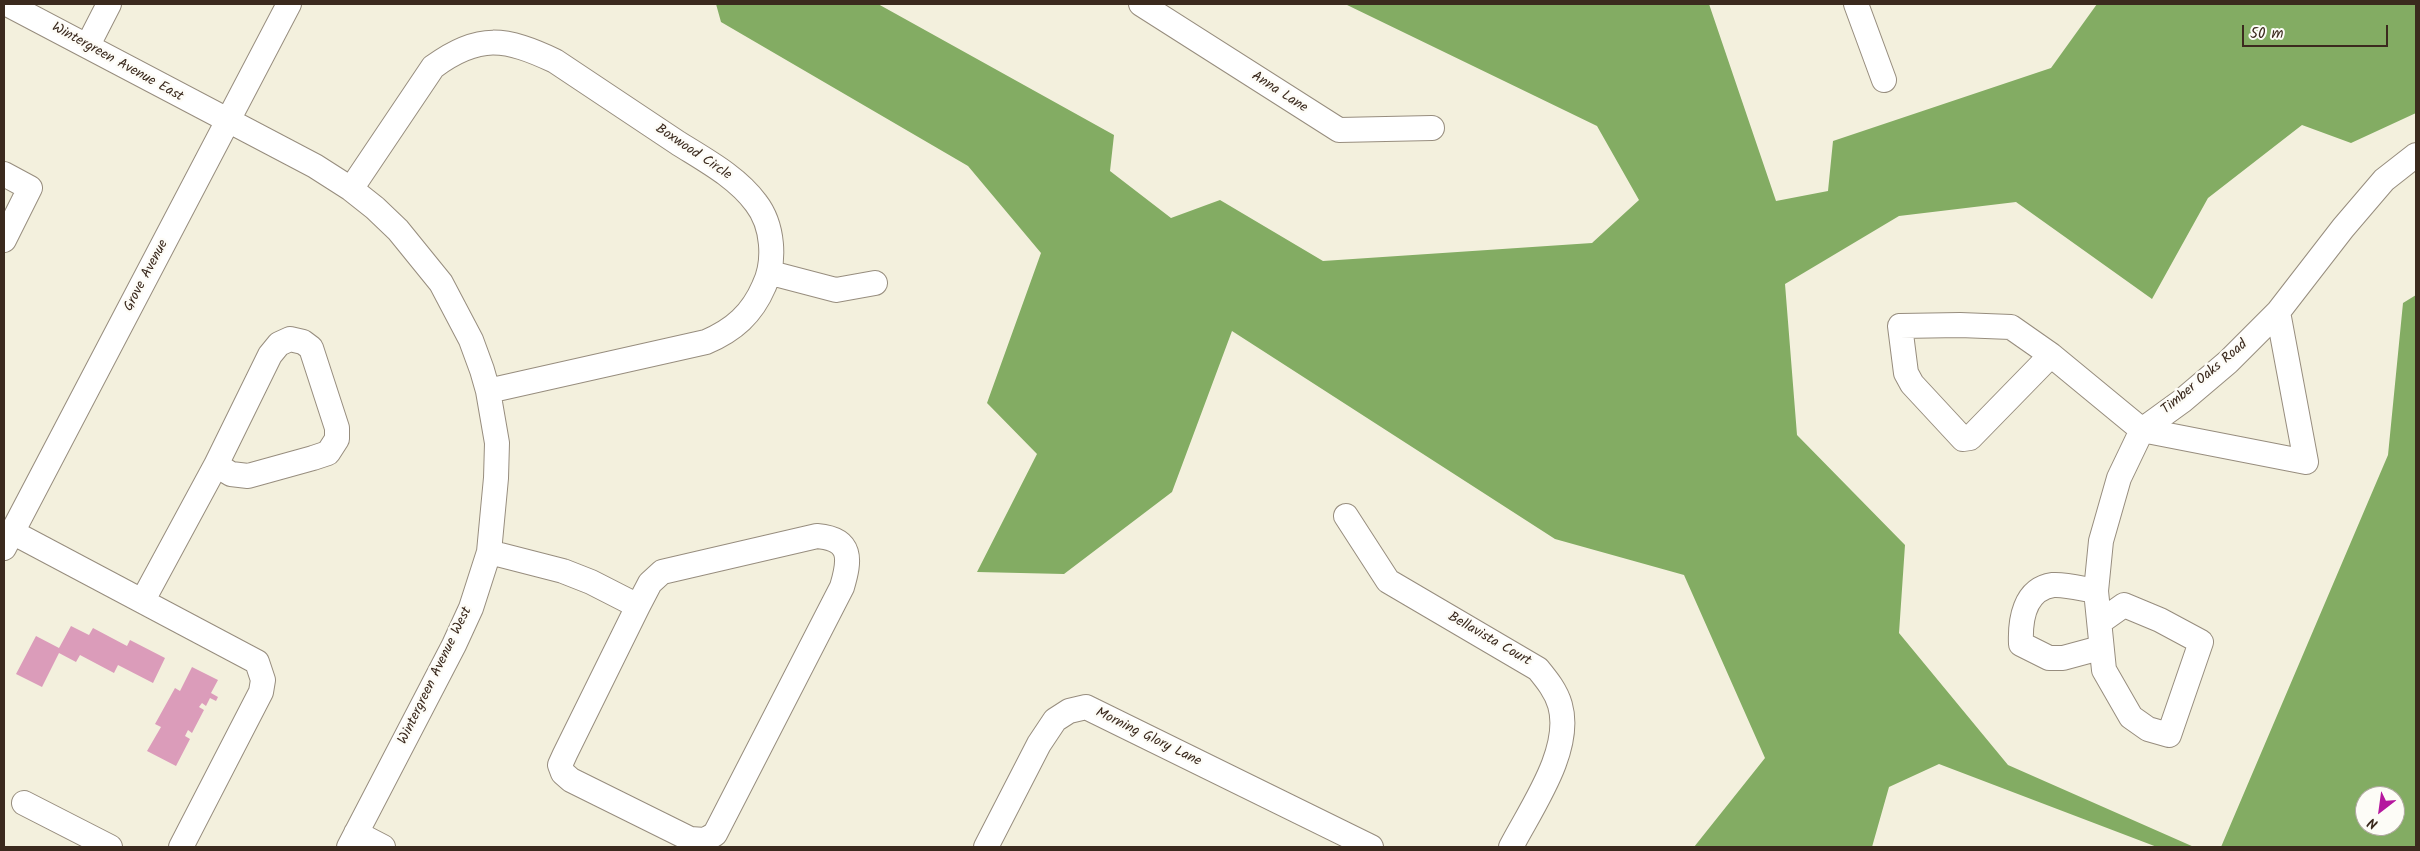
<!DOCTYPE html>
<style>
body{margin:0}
#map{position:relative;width:2420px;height:851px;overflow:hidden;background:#f3f0dd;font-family:Kalam,sans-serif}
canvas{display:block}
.frame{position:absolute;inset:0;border:5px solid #3b2a1e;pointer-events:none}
.north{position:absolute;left:2355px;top:786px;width:50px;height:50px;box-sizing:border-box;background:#fdfcf7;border:1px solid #afa8a0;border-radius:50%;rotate:210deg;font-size:14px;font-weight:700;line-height:20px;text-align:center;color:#3b2a1e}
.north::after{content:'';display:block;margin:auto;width:18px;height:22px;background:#b5179e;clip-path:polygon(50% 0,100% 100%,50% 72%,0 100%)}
.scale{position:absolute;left:2242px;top:25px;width:146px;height:22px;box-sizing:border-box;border:2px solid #3b2a1e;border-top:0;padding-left:6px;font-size:15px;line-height:18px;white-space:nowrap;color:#3b2a1e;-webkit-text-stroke:4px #fdfcf7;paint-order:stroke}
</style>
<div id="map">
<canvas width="2420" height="851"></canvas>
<div class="frame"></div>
<div class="north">N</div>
<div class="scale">50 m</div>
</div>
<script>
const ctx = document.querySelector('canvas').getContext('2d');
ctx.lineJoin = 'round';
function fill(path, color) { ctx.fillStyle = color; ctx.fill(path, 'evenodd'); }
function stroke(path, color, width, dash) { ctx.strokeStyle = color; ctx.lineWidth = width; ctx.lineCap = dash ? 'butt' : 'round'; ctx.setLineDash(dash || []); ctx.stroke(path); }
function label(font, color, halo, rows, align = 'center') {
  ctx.font = font + ' Kalam,sans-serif'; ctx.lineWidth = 5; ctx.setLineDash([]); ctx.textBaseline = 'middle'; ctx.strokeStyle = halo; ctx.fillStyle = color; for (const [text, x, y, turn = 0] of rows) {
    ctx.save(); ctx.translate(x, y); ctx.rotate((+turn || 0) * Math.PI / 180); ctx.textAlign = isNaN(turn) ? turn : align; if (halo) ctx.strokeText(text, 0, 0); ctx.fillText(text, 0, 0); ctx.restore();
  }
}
fill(new Path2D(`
 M716,4h162l236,131 -4,36 61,47 49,-18 103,61 269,-18 47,-43 -42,-74 -252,-122h364l67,197 52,-10 5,-50 218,-73 46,-64h319v109l-65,30 -49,-18 -94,73 -56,101 -136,-97 -117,14 -114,68 12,151 108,110 -6,88 109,132 186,82h-37l-218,-83 -50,23 -17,60h-178l71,-89 -81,-183 -129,-36 -323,-208 -60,161 -108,82 -87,-2 60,-118 -50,-51 54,-150 -73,-87 -247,-144z
 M2416,295v552h-195l167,-392 15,-152zM2365,796h30v30h-30z`), '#83ac63');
fill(new Path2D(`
 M71,626l18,9 4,-7 34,18 3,-6 35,18 -12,25 -35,-18 -4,8 -34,-18 -4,7 -17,-9 -17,34 -26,-13 20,-38 23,12z
 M192,667l26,13 -7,13 7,4 -2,4 -6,-3 -4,8 -4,-3 -3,4 5,3 -12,23 -4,-3 -3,6 5,3 -14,27 -29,-15 14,-24 -6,-3 20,-36 5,3z`), '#db9cba');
const minor = new Path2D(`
 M7,4l308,162 36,23 24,19 23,22 43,53 30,57 11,30 6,21 9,52 -1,35 -7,74 -18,56 -17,37 -105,202
 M1141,4l198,126 93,-2
 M1856,4l28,76
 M88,45l21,-41
 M4,174l26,14 -26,52
 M351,189l82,-122c46,-34 73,-29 122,-6 41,27 82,55 123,82 27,17 59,34 78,60 17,22 20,58 8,83 -12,28 -30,44 -58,56l-218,49
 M771,273l65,17 39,-7
 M1960,325l51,2 40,28 -81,83 -7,1 -51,-55 -6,-11 -6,-47z
 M290,339l13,3 8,6 26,80v11l-9,14 -15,5 -65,18 -17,-2 -15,-9 54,-110 9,-11z
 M2051,355l91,75 164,32 -28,-150
 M1346,516l42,65 150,88c9,11 18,22 22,36 13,45 -29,103 -49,142
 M12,532l245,130 6,18 -2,12 -80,155
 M817,536c36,3 33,24 25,51l-127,247 -10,6 -15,-1 -119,-59 -8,-7 -3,-8 5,-11 73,-148 12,-23 12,-11z
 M4,548l285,-544
 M489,552l74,19 28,11 47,24
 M2096,591c-13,-2 -30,-7 -43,-6 -29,4 -33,36 -32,59l28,14h14l37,-10
 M143,600l73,-135
 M2100,622l24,-17 36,15 41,22 -32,93 -21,-6 -17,-12 -27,-47 -8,-79 5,-50 18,-63 23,-48 40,-29 46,-39 50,-50 65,-84 41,-48 32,-25
 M24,803l86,44
 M356,833l27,14
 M986,847l53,-103 16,-24 14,-9 17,-4 285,140`);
stroke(minor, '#978d7e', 26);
stroke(minor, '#fff', 24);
label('14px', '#3b2a1e', '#fdfcf7', [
 ["Wintergreen Avenue East",117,63,29],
 ["Anna Lane",1279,93,33],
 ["Boxwood Circle",693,153,34],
 ["Grove Avenue",147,276,-62],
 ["Timber Oaks Road",2205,378,-40],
 ["Bellavista Court",1489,640,30],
 ["Wintergreen Avenue West",436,676,-64],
 ["Morning Glory Lane",1148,738,26]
]);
</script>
